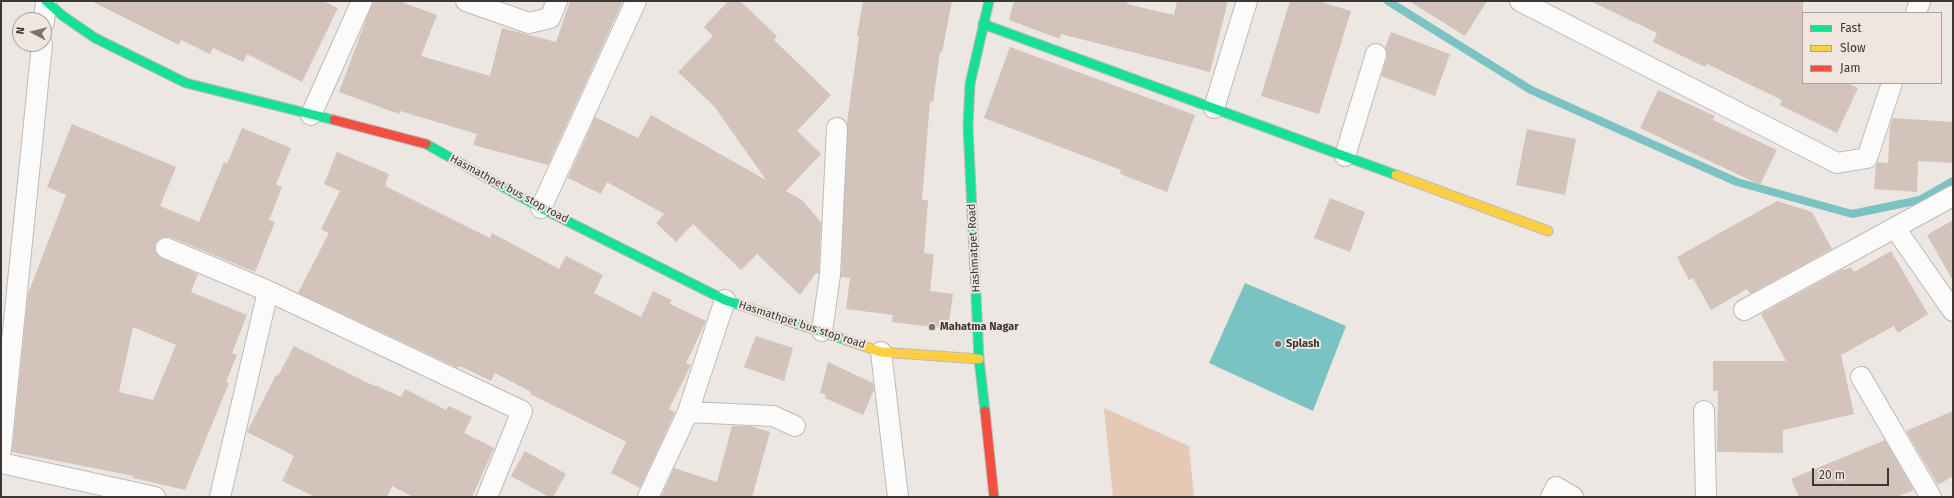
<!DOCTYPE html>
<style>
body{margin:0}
#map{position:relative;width:1954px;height:498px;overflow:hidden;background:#ece7e3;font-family:"Fira Sans",sans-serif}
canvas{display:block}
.frame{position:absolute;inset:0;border:2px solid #3b3735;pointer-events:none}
.legend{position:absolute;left:1802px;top:12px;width:140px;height:72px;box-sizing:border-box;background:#f0e6df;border:1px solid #a8a09b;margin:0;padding:5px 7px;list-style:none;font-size:12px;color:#3b3735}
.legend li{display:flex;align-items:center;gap:8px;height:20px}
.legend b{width:20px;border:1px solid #a8a09b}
.north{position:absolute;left:12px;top:12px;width:40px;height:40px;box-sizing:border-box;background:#f0e6df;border:1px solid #a8a09b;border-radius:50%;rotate:277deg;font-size:11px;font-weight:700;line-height:16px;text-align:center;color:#3b3735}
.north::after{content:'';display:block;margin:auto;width:14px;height:18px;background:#797572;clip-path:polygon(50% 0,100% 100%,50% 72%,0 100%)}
.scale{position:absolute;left:1812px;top:468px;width:77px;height:18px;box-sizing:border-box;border:2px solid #3b3735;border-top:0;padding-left:5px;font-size:12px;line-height:14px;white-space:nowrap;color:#3b3735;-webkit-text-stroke:3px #f0e6df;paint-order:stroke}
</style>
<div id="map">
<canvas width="1954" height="498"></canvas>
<div class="frame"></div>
<ul class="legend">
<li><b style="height:5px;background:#16e098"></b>Fast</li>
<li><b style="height:5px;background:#ffcf43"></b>Slow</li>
<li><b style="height:5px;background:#f24e42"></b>Jam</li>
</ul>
<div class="north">N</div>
<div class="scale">20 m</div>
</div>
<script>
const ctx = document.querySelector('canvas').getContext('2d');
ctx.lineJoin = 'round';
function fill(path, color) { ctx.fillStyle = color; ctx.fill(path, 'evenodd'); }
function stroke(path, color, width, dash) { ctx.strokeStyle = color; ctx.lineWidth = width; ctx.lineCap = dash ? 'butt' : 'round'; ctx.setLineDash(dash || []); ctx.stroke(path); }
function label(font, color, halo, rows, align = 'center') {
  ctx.font = font + ' "Fira Sans",sans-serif'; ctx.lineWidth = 4; ctx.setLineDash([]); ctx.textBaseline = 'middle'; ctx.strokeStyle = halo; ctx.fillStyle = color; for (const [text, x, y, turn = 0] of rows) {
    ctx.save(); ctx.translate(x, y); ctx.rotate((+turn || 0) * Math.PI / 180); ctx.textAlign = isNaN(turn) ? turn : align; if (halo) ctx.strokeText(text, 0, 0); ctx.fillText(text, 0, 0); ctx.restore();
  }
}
fill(new Path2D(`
 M1104,408l85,38 5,51h-81z`), '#e6c9b5');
fill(new Path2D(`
 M1245,283l101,43 -33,85 -104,-48z`), '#7bc3c2');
stroke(new Path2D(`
 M1388,1l143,89 206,92 115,32 68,-14 33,-19`), '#7bc3c2', 8);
fill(new Path2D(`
 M91,1h232l15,7 -36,74 -55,-28 -4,8 -30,-14 -3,6 -29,-14 -2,5z
 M373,1h26l38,14 -16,41 69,20 12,-48 54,14 14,-41h53l-75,164 -75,-20 4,-11 -77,-23 -1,3 -60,-22z
 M728,1h12l37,35 -3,4 57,55 -34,36 24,23 -35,37 16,9 19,22 -2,52 -3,-1 -16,22 -43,-41 -16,16 -48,-46 -17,18 -20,-19 8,-9 -57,-32 -6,12 -33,-16 27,-61 43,21 13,-23 115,65 -52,-74 -36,-34 35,-36 -9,-9z
 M863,1h89l-10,52 -2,-1 -7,50 -3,-1 -8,99h6l-4,53 10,1 -4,37 23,3 -5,35 -56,-7 1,-7 -47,-6 4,-31 -9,-1 6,-154 12,-87h-2z
 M1014,1h114l-1,3 47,11 3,-14h51l-18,71 -149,-38 -1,5 -51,-19z
 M1290,1h28l33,10 -32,103 -58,-18z
 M1409,1h78l-22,35z
 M1590,1h213v82h44l11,5 -21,45 -57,-28 2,-5 -75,-36 -2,3 -52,-25 4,-9z
 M1391,32l59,22 -15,42 -54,-20 6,-19 -2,-9z
 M1010,47l185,68 -28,77 -47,-18 1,-4 -137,-52z
 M1658,90l57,26 -2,4 64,30 -17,35 -120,-57z
 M1893,118l60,4v41l-35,-2 -1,31 -43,-3 2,-24 2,-3 10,1 2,-37z
 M72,124l104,43 -16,39 39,16 25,-60 3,2 15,-36 49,20 -15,36 6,3 -13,33 6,2 -20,50 -85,-35h-5l-6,2 -4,5v6l6,8 37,16 -7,18 56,23 -15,38 5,2 -11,27 3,1 -44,107 -52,-12 1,-2 -122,-24 16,-158 38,-99 -19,-8zM133,327l43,18 -23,55 -34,-8z
 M1527,129l49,10 -11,56 -49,-10z
 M337,152l52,22 -4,12 105,52 2,-5 67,36 7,-13 37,19 -9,18 47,24 12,-26 19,9 -2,4 36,17 -20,42 5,2 -22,44 6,3 -35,76 -29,-15 15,-31 -1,-1 -95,-47 1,-2 -36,-19 -4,8 -31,-15 -2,2 -160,-75 31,-60 -8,-4 19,-38 -16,-7z
 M1330,198l35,14 -15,40 -36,-14z
 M1777,201l35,11 20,37 -82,45 -3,-5 -36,21 -18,-32 -4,2 -12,-23z
 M1953,220v61l-26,-46z
 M1891,251l37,63 -30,19 -4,-7 -53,29 13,59 -71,16v23l-66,-1 1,-61h-5v-30h73l-25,-47 82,-45 1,1 7,-3 3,5z
 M756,336l37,12 -9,33 -40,-14z
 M294,346l80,40 1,-1 26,12 4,-8 41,21 3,-4 23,11 -8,16 30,15 -22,49h-59l-21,-11 -5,11h-72l-33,-16 12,-25 -47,-24 29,-57 2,1z
 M828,362l45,21 1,7 -11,25 -38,-17 1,-3 -6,-2z
 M1953,411v65l-15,9 -32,-54z
 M732,426h18l20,6 -18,65h-91l13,-29 43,14z
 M1885,440l29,50 -17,7h-98l-8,-18z
 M525,451l41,23 -13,23h-4l-38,-21z`), '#d3c3bb');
const street = new Path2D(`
 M466,1l63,22 21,-5 7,-17
 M1520,1l317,162 30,-5 25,-75
 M1916,13l4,-12
 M44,22l2,-21
 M1214,108l33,-107
 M311,115l51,-114
 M1345,156l31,-102
 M541,208l95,-207
 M1895,228l58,83
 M166,248l102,43
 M1744,310l209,-114
 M822,331l8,-56 7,-147
 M881,352l17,145
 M1861,377l70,120
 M1704,411l2,86
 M688,412l85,4 22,10
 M1,450l41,-406
 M1,463l154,34
 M220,497l48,-206 254,120 -35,86
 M648,497l40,-85 37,-112
 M1551,497l5,-10 17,10`);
const fast = new Path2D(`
 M46,1l17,15 32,22 91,45 148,37
 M983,24l413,151
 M426,144l115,64 184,92 121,40
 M985,411l-6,-52 -11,-233 2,-42 19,-83`);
const slow = new Path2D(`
 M1396,175l152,56
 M846,340l35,12 98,7`);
const jam = new Path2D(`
 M334,120l92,24
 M985,411l9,86`);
stroke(street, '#bebab7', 22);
stroke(fast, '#bebab7', 11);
stroke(slow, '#bebab7', 11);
stroke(jam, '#bebab7', 11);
stroke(street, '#fcfbfb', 20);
stroke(fast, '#16e098', 9);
stroke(slow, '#ffcf43', 9);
stroke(jam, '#f24e42', 9);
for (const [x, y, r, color] of [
 [932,327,4,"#797572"],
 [1278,344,4,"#797572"]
]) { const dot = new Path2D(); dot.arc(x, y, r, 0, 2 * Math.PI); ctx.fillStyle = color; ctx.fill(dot); stroke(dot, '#f0e6df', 1.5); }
label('11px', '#3b3735', '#f0e6df', [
 ["Hasmathpet bus stop road",509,189,28],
 ["Hashmatpet Road",974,248,-93],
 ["Hasmathpet bus stop road",802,325,18]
]);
label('bold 11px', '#3b3735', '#f0e6df', [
 ["Mahatma Nagar",940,327],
 ["Splash",1286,344]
], 'left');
</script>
